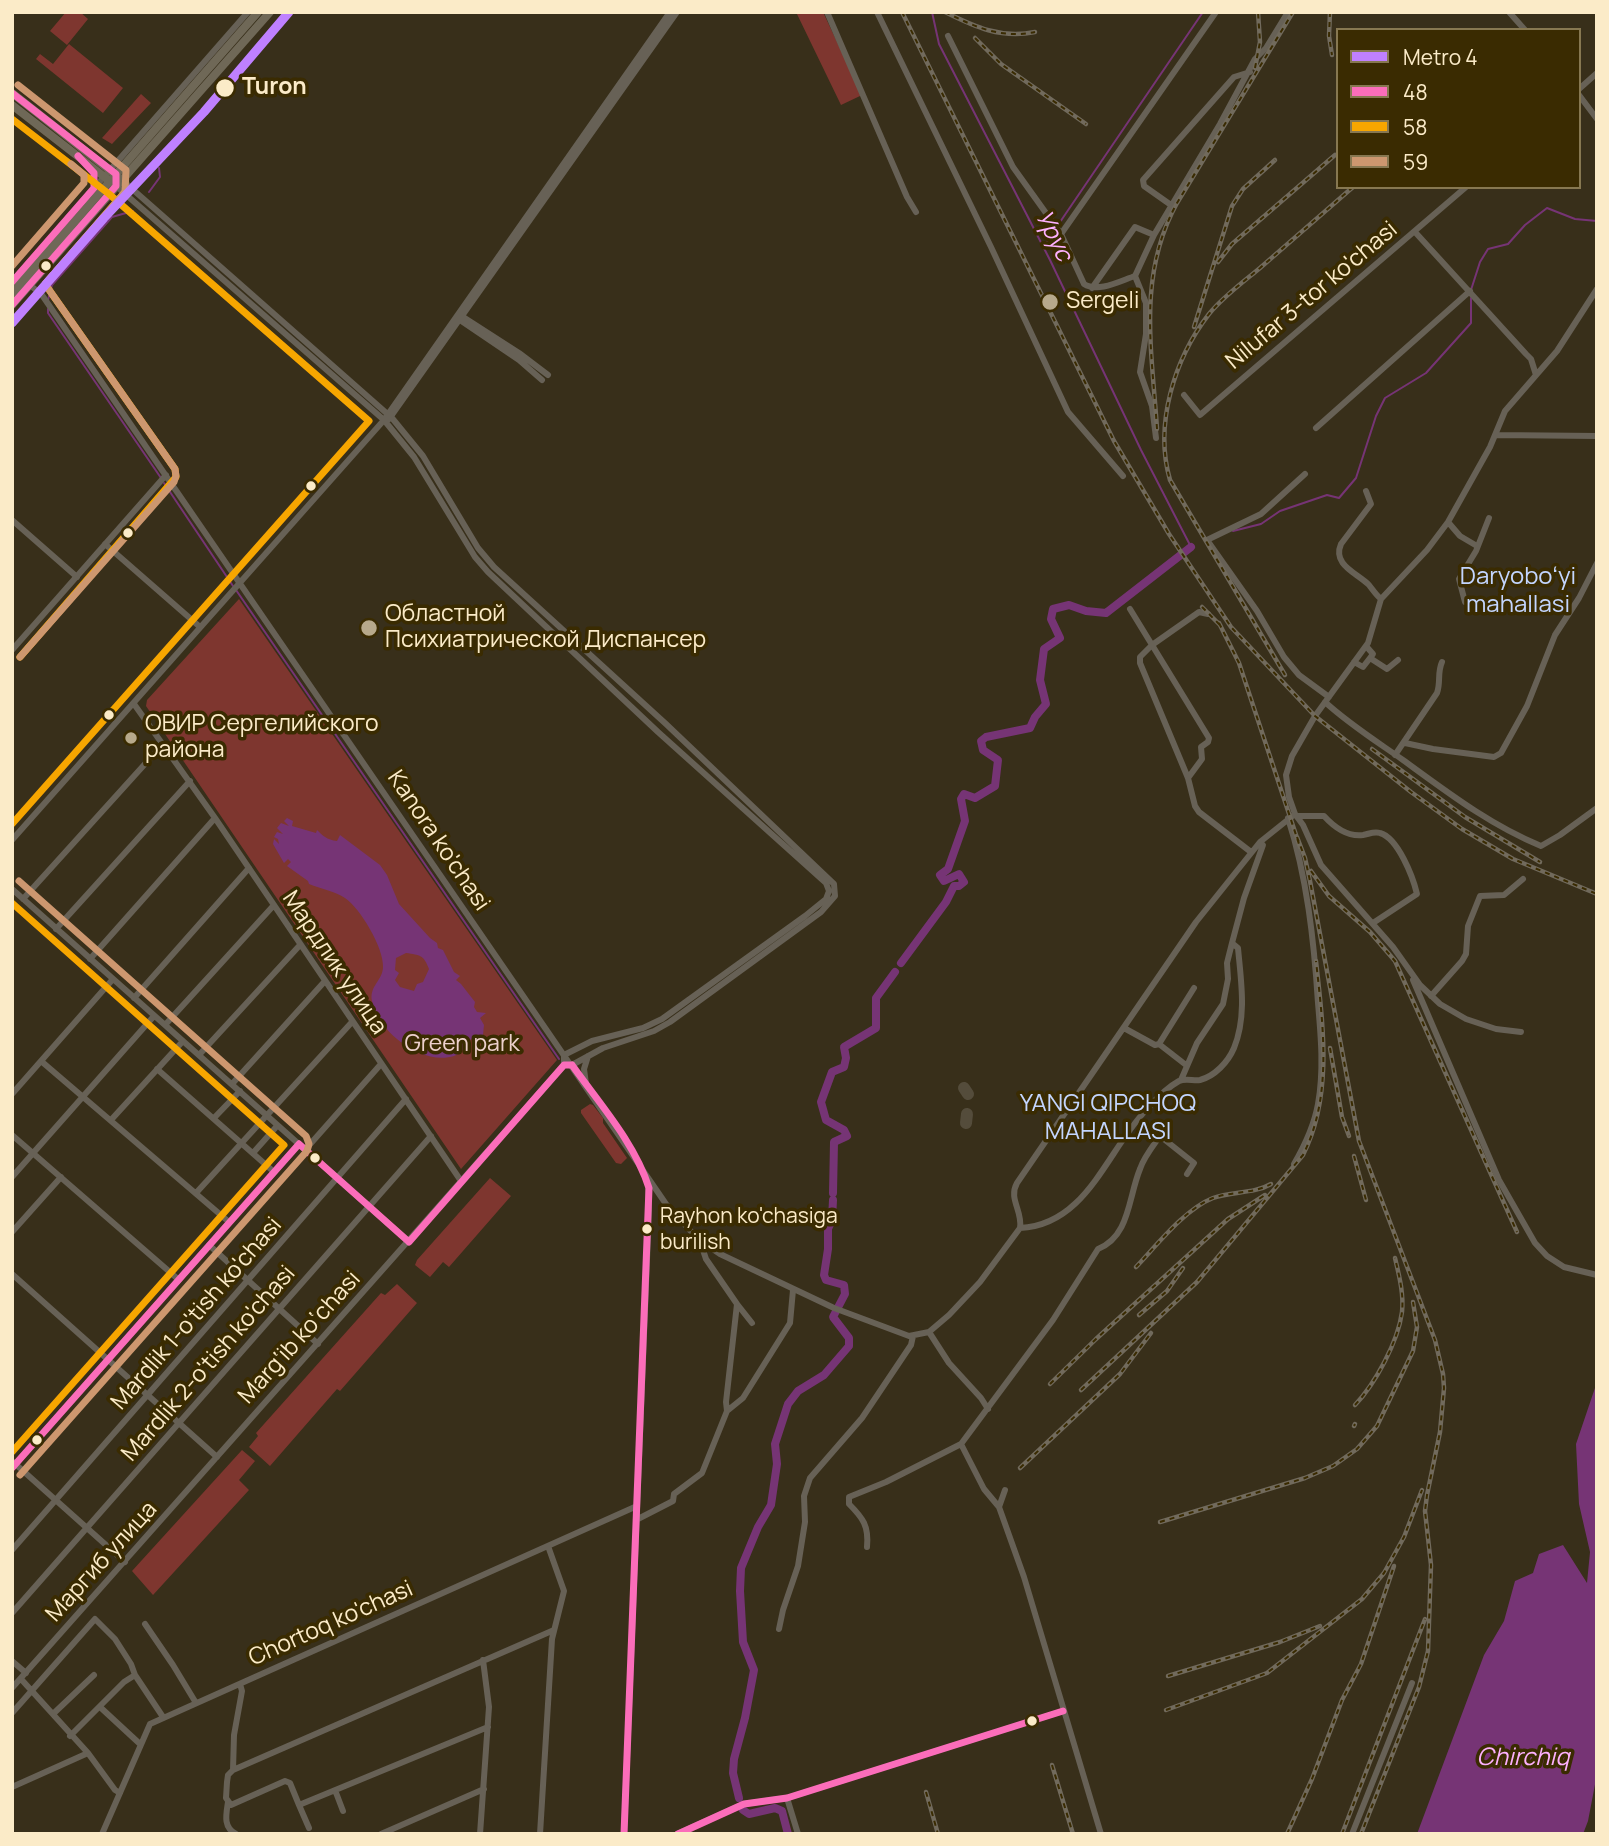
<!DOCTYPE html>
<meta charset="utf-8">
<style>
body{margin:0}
#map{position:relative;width:1609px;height:1846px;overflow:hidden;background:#382f1a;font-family:Manrope,sans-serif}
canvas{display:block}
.frame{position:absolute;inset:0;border:14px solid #fbebc8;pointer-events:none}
.legend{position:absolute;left:1336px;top:28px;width:245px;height:161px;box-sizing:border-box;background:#3a2b01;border:2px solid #877851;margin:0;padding:9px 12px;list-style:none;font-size:21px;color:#fbebc8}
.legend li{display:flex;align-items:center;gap:14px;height:35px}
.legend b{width:35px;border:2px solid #877851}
</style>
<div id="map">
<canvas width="1609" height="1846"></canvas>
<div class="frame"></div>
<ul class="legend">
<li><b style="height:9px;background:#bf80ff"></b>Metro 4</li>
<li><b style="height:9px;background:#fb6dba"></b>48</li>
<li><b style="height:9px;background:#f7a600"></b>58</li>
<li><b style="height:9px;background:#cd976f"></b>59</li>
</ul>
</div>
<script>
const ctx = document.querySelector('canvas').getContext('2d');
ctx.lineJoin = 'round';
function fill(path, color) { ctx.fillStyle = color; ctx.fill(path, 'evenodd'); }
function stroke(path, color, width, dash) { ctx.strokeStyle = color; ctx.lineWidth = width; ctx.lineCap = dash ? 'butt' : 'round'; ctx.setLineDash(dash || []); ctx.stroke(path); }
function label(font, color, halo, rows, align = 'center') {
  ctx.font = font + ' Manrope,sans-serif'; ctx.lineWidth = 7; ctx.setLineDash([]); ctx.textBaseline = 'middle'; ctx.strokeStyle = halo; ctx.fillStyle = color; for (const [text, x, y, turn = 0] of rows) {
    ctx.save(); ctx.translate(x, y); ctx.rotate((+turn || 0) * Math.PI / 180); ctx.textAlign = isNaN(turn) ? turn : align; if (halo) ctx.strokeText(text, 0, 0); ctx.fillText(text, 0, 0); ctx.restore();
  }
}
fill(new Path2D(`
 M66,12h14l8,7 -21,26 -17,-14z
 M796,12h27l38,81 -1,3 -19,9z
 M69,44l54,44 -20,25 -67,-54 4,-5 13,10z
 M141,94l10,9 -39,41 -10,-6z
 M239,599l318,461 -96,109 -315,-463 1,-6z
 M590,1104l3,1 10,13v5l24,35 -6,6 -5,-1 -35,-50v-3z
 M490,1178l21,18 -62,71 -6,-5 -13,15 -15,-12 2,-5z
 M397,1284l20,19 -77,88 -3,-2 -67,77 -21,-19 9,-11 -2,-3 125,-140 4,2z
 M242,1450l13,11 -16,19 10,10 -96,105 -21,-24z`), '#7e362f');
fill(new Path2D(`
 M287,818l6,3 -1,5 24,7 1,-3c5,5 10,10 20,11l3,-6 40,30 7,10 12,29 31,34 7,5 1,5 5,2 11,22 6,4 -4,4 5,4 14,18 -1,5 3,5 9,1 -6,5 4,7 -1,10c-3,1 -7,2 -10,3 -8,5 -9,15 -19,18 -32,10 -76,-24 -82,-55 -3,-15 11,-21 11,-34 1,-19 -23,-59 -38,-69 -11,-7 -24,-9 -36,-14l-1,-3 -21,-15 4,-4 -3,-3 -4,4 -11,-19 1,-5 5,5 -1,-5 -4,-2 3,-5 6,2 -6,-6 4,-5 8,3 -5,-5zM406,953c14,2 18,2 23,16l-6,13 -6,2 -3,7 -14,-4 -5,-7 4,-7 -4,-3 1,-12z
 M1597,1382v392l-9,47 -5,13h-166l67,-179 20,-34 11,-40 18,-8 6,-19 24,-9 24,38 3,-31 -11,-48 -3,-60z`), '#763475');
stroke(new Path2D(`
 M932,12l7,32 111,216 91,190 50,97 2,-2
 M149,192l11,-15 -1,-9
 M1058,225l145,-213
 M1044,246l11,-16
 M1471,290l9,-28 8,-13 20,-5 17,-19 22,-17 28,11 22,2
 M48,300l4,-15 60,-68 21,-6
 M48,309v4l113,165
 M164,483l69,103
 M1233,531l28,-7 19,-13 47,-16 12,3 17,-20 20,-62 9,-18 41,-25 45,-50v-25
 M236,590l323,469`), '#763475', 2);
stroke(new Path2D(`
 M901,963l45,-61 8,-16h5l5,-4 -5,-8 -15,7 -4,-6 8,-6 17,-48 -4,-22 3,-5 11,4 20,-12 3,-26 -15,-10 -2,-9 5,-4 44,-9 5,-11 11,-13 -6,-24 4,-31 16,-11 -9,-19 2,-10 16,-4 17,6 20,2 85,-66
 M833,1193l1,-51 13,-6 -3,-6 -18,-10 -5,-18 11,-30 12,-5 2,-9 -2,-11 32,-19v-30l19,-26
 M739,1798l-6,-25 1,-14 11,-41 9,-48 -11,-28 -3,-51 1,-23 17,-41 13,-22 6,-41 -2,-20 13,-40 10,-13 26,-16 25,-29v-8l-16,-21 12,-23 -1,-9 -18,-5 -2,-5 4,-26v-20l4,-9 1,-20
 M743,1810l6,4 26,-6 7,3 6,23`), '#763475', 8);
stroke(new Path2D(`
 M964,1088l4,6
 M966,1123l1,-9`), '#544c3b', 12);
stroke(new Path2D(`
 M827,12l80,185 9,15
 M877,12l114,235 77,165 55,64
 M1509,12l16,18
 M948,36l65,131 48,67 23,50c14,9 36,-3 51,-8
 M1579,89l18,-16
 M1579,95l18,24
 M122,180l270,238 31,38 55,92 16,19 172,157 168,160 1,12 -14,16 -151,110 -16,9 -51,17 -31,17
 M1171,205l-27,-19 -1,-6 91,-103 16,-5
 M1415,232l111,122 5,5 5,16
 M1061,234l155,-222
 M12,282l236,-270
 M30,285l12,10 87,127 537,782 32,35 22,15 114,54 75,28 20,-4 20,-17 31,-33 40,-54c3,-17 -12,-29 -3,-45l179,-261 64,-80 35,-28
 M1092,288l43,-61 19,8
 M460,315l59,38 29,22
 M457,318l62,42 23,20
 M1184,395l16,20 266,-228
 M389,419l288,-407
 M1316,428l154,-137
 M1495,435l102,1
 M1156,438l-4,-32 -12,-34 6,-38v-31l-11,-27 19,-41 66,-111 35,-65 11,-11 22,-36
 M1305,474l-44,40 -54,26 50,71 27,46 15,18 30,22
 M1366,491l5,13 -30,40c-9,21 16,29 28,41 4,5 7,10 12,14
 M12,520l65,57
 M1448,522l12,14 17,10
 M105,544l95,83
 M1465,602l-6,-23 17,-28 13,-33
 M1130,609l79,129 -1,4 -7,5 1,12 -14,19
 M1208,614l-9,-2 -47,33 -12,12v6l48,115 7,28 4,6 52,40
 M1366,646l7,8 -3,4 17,11 11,-9
 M12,650l154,-175
 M1354,662l9,5 7,-9
 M1325,702c24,22 51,39 78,58 44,32 87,65 138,86l19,-11 37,-27
 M134,704l81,114 246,363
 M1405,743l28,6 61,8 7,-4 26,-47 28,-71 24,-37 18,-35
 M1395,755l42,-62c4,-11 0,-20 5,-31
 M1298,816h26c10,11 24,21 39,19 6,-1 11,-4 17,-2 18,5 33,44 37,61l-44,29
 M1288,818c19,59 26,123 30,185 3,34 6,68 0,101 -4,22 -13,41 -24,60
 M12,840l372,-420 286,-408
 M12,889l397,353
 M23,899l140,-155
 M56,929l134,-148
 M90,959l125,-141
 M1413,980l86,200 36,63 12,13 17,11 33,8
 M1431,996l31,-35 4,-7 2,-28 12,-30 24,-1 19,-16
 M134,998l115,-130
 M165,1025l109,-120
 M1124,1028l31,17 4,-1 27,21
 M1521,1032l-25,-3 -30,-10 -26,-15 -20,-19 -27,-38 -72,-82 -18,-40 -8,-11 -6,-17 -3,-22 6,-19 23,-40 53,-73 13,-44 46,-49 21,-28 42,-75 15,-36 52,-60 40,-62
 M1159,1044l35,-56
 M199,1055l101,-110
 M41,1061l188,161
 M157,1069l117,103
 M1181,1080l16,-37 26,-39 5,-25 -1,-16 5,-20
 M232,1084l93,-103
 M586,1084l-2,-15 4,-13
 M12,1094l101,-115
 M214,1118l26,-27
 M111,1120l72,-79
 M12,1135l167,145
 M305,1150l76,-86
 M253,1153l24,-27
 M12,1177l142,-161
 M196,1193l156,-171
 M1020,1228c67,-3 87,-78 127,-119 8,-9 21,-22 32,-28 6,-3 15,0 21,-1 15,-4 28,-18 34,-32 13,-32 7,-67 4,-100l-6,-5 12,-45 19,-53 -3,-3
 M12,1232l49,-55
 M209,1245l109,99
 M12,1274l205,183
 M737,1304l15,19
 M929,1332l20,31 32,35 7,11
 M727,1411l16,-13 47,-75 3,-33
 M961,1444l23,45 15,18
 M12,1461l113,101
 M12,1468l287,-324
 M1005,1490l-6,17 25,70 77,257
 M636,1520l37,-19 1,-7 28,-21 25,-62 -1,-9 11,-98 -31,-45 -3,-9 2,-6
 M867,1547c2,-21 -4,-29 -18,-43v-7l37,-15 75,-38 92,-124 45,-71c32,-13 30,-51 42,-80 4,-12 13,-23 20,-33l34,27 -7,11
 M12,1550l394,-451
 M12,1613l419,-477
 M145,1624l28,41 23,38
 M779,1629l4,-19 15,-44 7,-44 -1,-26 6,-18 52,-60 49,-73 2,-9
 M12,1661l14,12
 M21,1679l67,74 27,37 5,3
 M240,1684l2,7 -8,44 -1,35 -5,5 -1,7 -1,16 5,7 54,-24 5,2 9,22 189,-78
 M12,1688l552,-623v-10l28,-14 51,-13 19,-9 143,-103 21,-17 3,-8 -3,-8 -168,-151 -170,-160 -13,-15 -61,-100 -30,-37 -268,-234
 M100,1707l40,37
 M12,1713l83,-94 20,20 16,25 4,11 28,42
 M53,1714l41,-39
 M70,1736l54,-54 11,-7
 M233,1770l321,-140
 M12,1787l76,-34
 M335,1790l8,21
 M787,1798l11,36
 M228,1802c-2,13 -5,25 8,32
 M299,1805l10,23
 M102,1834l48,-110 487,-218
 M381,1834l103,-45
 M480,1834l9,-127 -6,-47
 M540,1834l12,-195 12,-48 -16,-45
 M624,1834l25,-624 -1,-31
 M677,1834l67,-30 43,-6 276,-87
 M1352,1834l60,-151`), '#676156', 6);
stroke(new Path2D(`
 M12,93l105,83
 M12,105l99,77
 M12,293l246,-281
 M12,305l258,-293`), '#6f6857', 8);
const rail = new Path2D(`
 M902,12l212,429 55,93 62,93 84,89 96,76 51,37 51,30 84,35
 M945,12c30,15 56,27 90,20
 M1330,12l-1,24 3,19
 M975,38l26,26 85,60
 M1255,68l5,-26 -2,-30
 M1218,262l14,-18 103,-89
 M1194,327l38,-121 11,-17 32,-29
 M1157,429c-5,-79 -20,-153 20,-226l116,-191
 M1202,607l18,18
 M1219,623l20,40 61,184
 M1285,675l-115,-195c-16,-55 4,-121 39,-166 15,-18 33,-31 51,-46 31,-27 62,-54 93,-81
 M1372,749l93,68 75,45
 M1297,837l8,21 5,23 49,260 76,199 8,34 1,14 -4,44 -13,63 -2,16 6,54 -3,86 -9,36 -58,147
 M1311,871l18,25 41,36 25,29 122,271
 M1330,1048l12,69 7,19
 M1354,1156l12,44
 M1136,1267c21,-22 49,-58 77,-69 19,-7 41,-4 58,-14
 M1139,1315l28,-24 16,-23
 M1050,1384l46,-45 132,-120 37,-24
 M1081,1390l116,-108 106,-127c30,-59 20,-130 13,-194
 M1355,1405c20,-21 43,-63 47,-93 2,-18 -3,-37 -7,-54
 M1354,1426l1,-2
 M1020,1468l100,-94 31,-41
 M1160,1522l145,-44 28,-12 24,-17 20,-23 36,-75 4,-24 -4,-25
 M1168,1676l112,-34 40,-16
 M1166,1710l101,-37 95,-74 22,-26 20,-36 18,-47
 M1052,1765l21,69
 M926,1792l12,42
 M1287,1834l25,-55 30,-79 19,-36 33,-98
 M1342,1834l83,-215`);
stroke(rail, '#716a5c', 4.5);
stroke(rail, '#3a2b01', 2, [5]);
stroke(new Path2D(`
 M12,93l104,81v12l-104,119
 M12,282l82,-94v-15l-16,-17
 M572,1065c27,38 63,78 77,123l-25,646
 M299,1144l110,98
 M409,1242l155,-177h8
 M12,1468l287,-324
 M678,1834l66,-30 43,-6 276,-87`), '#fb6dba', 7);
stroke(new Path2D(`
 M12,119l97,75 260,227 -357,403
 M20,657l156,-180 -1,-8 -130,-185 79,-91
 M12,903l272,242 -272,307`), '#f7a600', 7);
stroke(new Path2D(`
 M18,85l108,85 -1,22 -80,92 130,185 1,7 -2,6 -154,175
 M12,266l72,-83v-8l-13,-11
 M19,881l287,255 3,8 -2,7 -287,324`), '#cd976f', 7);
stroke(new Path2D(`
 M12,323l92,-105 100,-106 85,-100`), '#bf80ff', 9);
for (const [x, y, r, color] of [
 [225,88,10,"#fbebc8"],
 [46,266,6,"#fbebc8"],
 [1050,302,9,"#b7a98b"],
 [311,486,6,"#fbebc8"],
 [128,533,6,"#fbebc8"],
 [369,628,9,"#b7a98b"],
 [109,715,6,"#fbebc8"],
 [131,738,7,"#b7a98b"],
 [315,1158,6,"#fbebc8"],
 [647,1229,6,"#fbebc8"],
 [37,1440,6,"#fbebc8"],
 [1032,1721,6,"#fbebc8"]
]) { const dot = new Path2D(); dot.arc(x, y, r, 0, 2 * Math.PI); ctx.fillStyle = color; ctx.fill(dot); stroke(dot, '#3a2b01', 2.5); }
label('21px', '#fbebc8', '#3a2b01', [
 ["Rayhon ko'chasiga",660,1217],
 ["burilish",660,1243]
], 'left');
label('bold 23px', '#fbebc8', '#3a2b01', [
 ["Turon",242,88]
], 'left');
label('23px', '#fbebc8', '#3a2b01', [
 ["Nilufar 3-tor ko'chasi",1312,296,-40],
 ["Kanora ko'chasi",438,841,56],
 ["Мардлик улица",334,963,56],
 ["Mardlik 1-o'tish ko'chasi",197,1314,-49],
 ["Marg‘ib ko‘chasi",300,1338,-48],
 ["Mardlik 2-o'tish ko'chasi",209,1364,-49],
 ["Маргиб улица",102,1562,-48],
 ["Chortoq ko'chasi",331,1624,-24]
]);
label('23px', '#fbebc8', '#3a2b01', [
 ["Sergeli",1066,302],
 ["Областной",385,615],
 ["Психиатрической Диспансер",385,641],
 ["ОВИР Сергелийского",145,725],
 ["района",145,751]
], 'left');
label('23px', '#edd0cc', '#3a2b01', [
 ["Green park",462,1045]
]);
label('italic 24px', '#fdb0fe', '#3a2b01', [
 ["Урус",1053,236,63],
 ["Chirchiq",1523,1758]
]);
label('24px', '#c3d5fe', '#3a2b01', [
 ["Daryoboʻyi",1518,577],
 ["mahallasi",1518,605],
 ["YANGI QIPCHOQ",1108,1104],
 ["MAHALLASI",1108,1132]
]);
</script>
